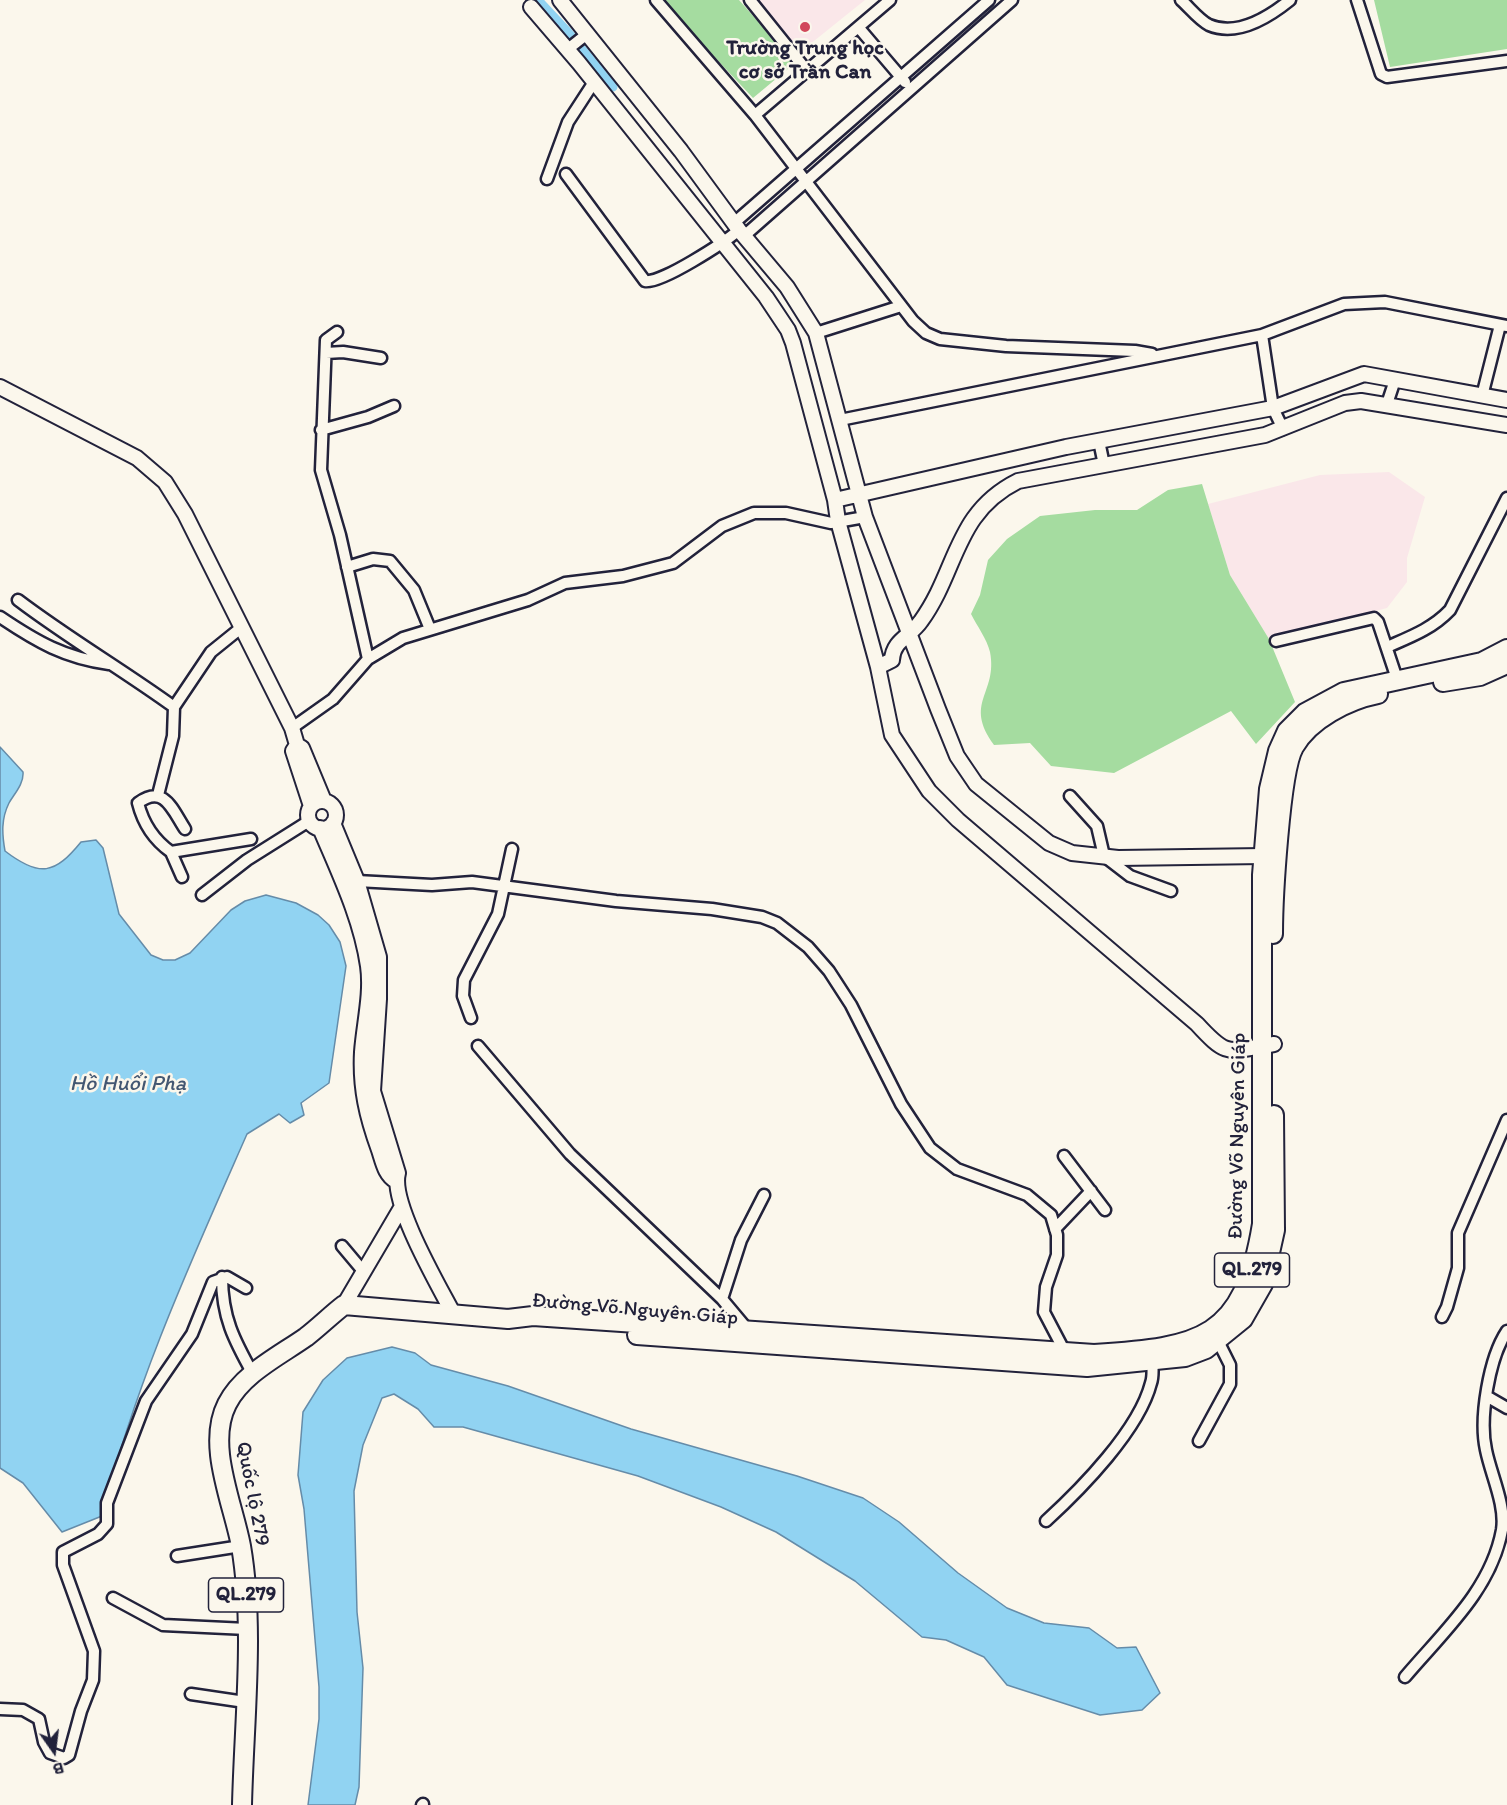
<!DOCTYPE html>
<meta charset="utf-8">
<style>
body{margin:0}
#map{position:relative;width:1507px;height:1805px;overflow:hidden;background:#fbf7ec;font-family:Itim,sans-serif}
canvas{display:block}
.north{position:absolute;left:24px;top:1721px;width:60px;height:60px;-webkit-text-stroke:4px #fbf7ec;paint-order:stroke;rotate:166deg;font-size:16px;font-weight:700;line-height:24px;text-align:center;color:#22223b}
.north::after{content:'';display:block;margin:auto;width:21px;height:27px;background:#22223b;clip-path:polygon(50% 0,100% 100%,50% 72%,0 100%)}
</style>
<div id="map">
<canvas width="1507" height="1805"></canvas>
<div class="north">B</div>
</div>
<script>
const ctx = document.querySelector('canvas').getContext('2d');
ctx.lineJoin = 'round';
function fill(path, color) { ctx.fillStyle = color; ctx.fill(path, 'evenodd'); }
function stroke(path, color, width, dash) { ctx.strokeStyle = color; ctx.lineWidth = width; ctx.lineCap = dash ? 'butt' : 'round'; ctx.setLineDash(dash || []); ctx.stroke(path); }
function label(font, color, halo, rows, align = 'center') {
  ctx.font = font + ' Itim,sans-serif'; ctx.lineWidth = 5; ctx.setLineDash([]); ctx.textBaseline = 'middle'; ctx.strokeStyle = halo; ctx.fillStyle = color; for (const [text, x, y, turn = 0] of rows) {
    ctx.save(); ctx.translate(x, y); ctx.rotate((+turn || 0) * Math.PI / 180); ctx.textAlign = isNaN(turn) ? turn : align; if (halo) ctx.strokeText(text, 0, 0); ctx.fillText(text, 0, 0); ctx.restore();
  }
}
fill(new Path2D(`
 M758,0h107l-66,53z
 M1389,472l36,25 -18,61v24l-20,26 -118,31 -39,-64 -22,-71 112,-29z`), '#fae7e9');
fill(new Path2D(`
 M661,0h78l56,63 -42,35z
 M1374,0h133v49l-117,18z
 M1202,484l28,91 39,64 26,63 -39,42 -25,-33 -117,62 -63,-7 -21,-23 -36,2c-31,-43 4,-51 -4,-93 -3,-13 -13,-26 -19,-38l9,-19 8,-35 19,-21 33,-23 55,-6h42l31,-20z`), '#a5dca0');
const water = new Path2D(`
 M0,747l23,25c1,12 -9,22 -14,31 -8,16 -7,31 -4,48 35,27 50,23 76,-9l15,-2 7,8 16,66 32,41 12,5h12l15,-7 41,-43 14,-9 21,-6 30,8 22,12 11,10 11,17 6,24 -17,117 -28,20 3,12 -14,8 -11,-9 -32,20c-55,125 -112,249 -145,382l-40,16 -39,-49 -23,-15z
 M392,1347l23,6 16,12 77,21 123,43 166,47 66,22 36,24 59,51 49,35 37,15 45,5 28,20 19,-1 24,46 -18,17 -42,5 -93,-30 -23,-28 -38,-17 -24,-3 -67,-56 -79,-49 -55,-25 -83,-31 -175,-49h-29l-16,-18 -24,-15 -12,4 -19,47 -9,46 3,121 6,56 -4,119 -4,18h-47l11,-86v-32l-15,-178 -6,-34 5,-63 20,-32 24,-22z`);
fill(water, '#91d3f2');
stroke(water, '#658ca9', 1.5);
stroke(new Path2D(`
 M538,0l30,32 45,55`), '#91d3f2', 9);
const minor = new Path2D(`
 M656,0l99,115 158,206 13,12 14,6 66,7 129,5 17,3
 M750,0l57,71
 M1181,0c8,7 18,20 28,25 28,12 60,-8 81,-25
 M1357,0l24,74 6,3 120,-16
 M859,28l46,54
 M568,49l19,-15
 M755,115l135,-115
 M566,174l79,107c16,3 80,-39 94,-51
 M547,179l21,-57 26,-40
 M734,223l255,-223
 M744,236l268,-236
 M337,332l-11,8 -5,130 19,65 28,124
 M816,333l85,-27
 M1262,335l11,73 10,21
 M326,353l17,-1 38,6
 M1482,396l18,-71
 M1387,404l8,-24
 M840,420l422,-85 82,-31 41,-2 122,24
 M321,430l47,-13 26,-11
 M1099,441l5,24
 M347,567l26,-8 17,2 24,29 16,39
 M18,600c50,38 105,70 156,107
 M0,617c37,25 65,41 109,47
 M1276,641l98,-23 4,4 19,57
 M1387,647c23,-10 45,-18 63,-37l57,-112
 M292,728l41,-29 35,-40 35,-21 125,-38 37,-17 58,-7 50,-13 49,-37 32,-13h32l45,10 34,-6
 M158,795l15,-59 1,-29 37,-55 31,-25
 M1070,796l27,30 7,30 26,20 41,15
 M185,829c-13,-20 -21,-45 -47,-26 5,20 16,37 33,49l80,-13
 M171,852l11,25
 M357,881l75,4 40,-3 144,19 96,8 50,8 15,6 31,24 21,24 22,34 50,99 29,44 27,21 70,26 24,20 6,20v20l-11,32 -2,25 22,42
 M202,895l45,-35 62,-39
 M471,1018l-8,-22 1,-16 34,-66 14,-65
 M478,1046l92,108 152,145 26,31
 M1064,1156l41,54
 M1055,1229l36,-38
 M342,1246l21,25
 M222,1277c0,40 12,63 31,97
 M722,1299l19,-59 23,-45
 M1442,1317l5,-10 11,-39v-35l49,-113
 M1488,1397l19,11
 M1199,1441l31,-57v-19l-12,-24
 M1046,1521c35,-32 93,-91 105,-138 3,-8 1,-19 1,-27
 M177,1556l64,-10
 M113,1598l50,27 84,4
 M1405,1677c38,-45 86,-87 97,-147 4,-25 -11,-55 -16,-80 -7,-32 3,-92 21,-119
 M191,1694l54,8
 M0,1709l23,1 16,9 5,23 6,11 14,5 5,-3 12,-44 12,-31 1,-29 -31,-86v-13l35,-18 9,-10v-21l39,-102 46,-67 21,-52 14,-5 19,11
 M422,1805l1,-1`);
const tertiary = new Path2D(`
 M560,0l121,151 58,79 48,57 29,46 49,184 73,192 19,47 19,28 73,59 23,10 46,5 146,-2
 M531,7l48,56 187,234 22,33 5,13 42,157 3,21 40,146 14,68 37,56 29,29 239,204c32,35 31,27 77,20
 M0,387l137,71 28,24 20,32 107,214 5,17 5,3 22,53
 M835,500l231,-53 207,-39 91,-34 143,26
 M878,667l14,-7c1,-20 18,-23 29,-39 37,-51 33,-108 97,-140l247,-46 80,-32 16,-2 146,24
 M297,745l-4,6 18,55
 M308 815a14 14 0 1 1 28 0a14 14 0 1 1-28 0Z
 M333,823l24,58 22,76v42l-6,92 25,82c-8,30 41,113 56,142
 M320,828c19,45 41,90 48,138 4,28 -4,58 -6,86 -2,36 5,65 17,98 4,12 6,25 17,31
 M344,1305l57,-97`);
const trunk = new Path2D(`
 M1443,682l37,-6 27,-12
 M1273,934c0,-33 7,-162 21,-187 16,-28 54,-47 84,-53
 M637,1335l450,32 98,-10 21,-8 37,-30 20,-35 12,-54 -1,-115
 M242,1805c2,-84 13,-177 -1,-259 -8,-43 -35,-101 -14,-142 15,-30 52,-48 79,-67 13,-10 25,-22 38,-32l164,14 25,-3 561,38c107,-7 149,-14 168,-130v-349l7,-86 9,-38 9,-20 18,-18 39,-21 138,-30 25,-13`);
stroke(minor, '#22223b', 15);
stroke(tertiary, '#22223b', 18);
stroke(trunk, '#22223b', 22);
stroke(minor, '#fbf7ec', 10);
stroke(tertiary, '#fbf7ec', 14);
stroke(trunk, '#fbf7ec', 18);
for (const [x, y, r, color] of [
 [805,27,6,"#d1495b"]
]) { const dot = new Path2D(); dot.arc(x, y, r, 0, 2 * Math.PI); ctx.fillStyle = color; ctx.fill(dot); stroke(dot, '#fbf7ec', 2); }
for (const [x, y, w] of [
 [1252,1270,75],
 [246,1595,75]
]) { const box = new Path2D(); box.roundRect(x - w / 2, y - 17, w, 34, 4.5); ctx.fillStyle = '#fbf7ec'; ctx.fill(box); stroke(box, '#22223b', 1.5); }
label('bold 20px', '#22223b', null, [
 ["QL.279",1252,1270],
 ["QL.279",246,1595]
]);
label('bold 21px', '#22223b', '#fbf7ec', [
 ["Trường Trung học",805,49],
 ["cơ sở Trần Can",805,73]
]);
label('21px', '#22223b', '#fbf7ec', [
 ["Đường Võ Nguyên Giáp",1238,1136,-89],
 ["Đường Võ Nguyên Giáp",635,1310,5],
 ["Quốc lộ 279",252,1494,79]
]);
label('italic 22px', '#435772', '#fbf7ec', [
 ["Hồ Huổi Phạ",128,1084]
]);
</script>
